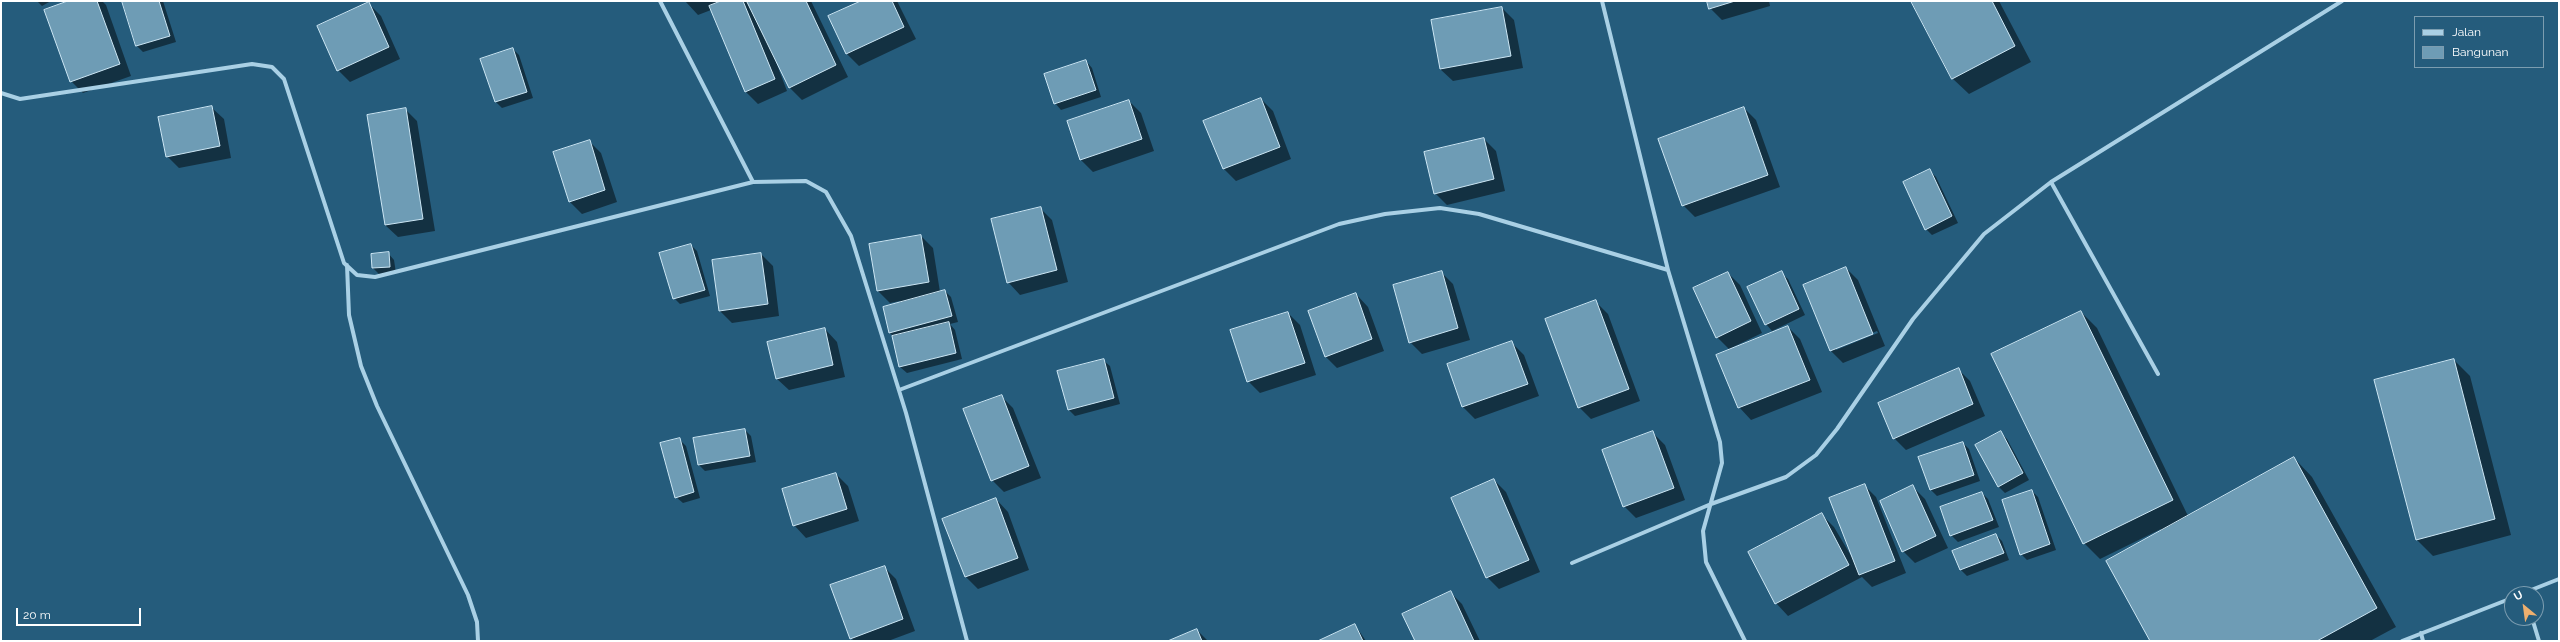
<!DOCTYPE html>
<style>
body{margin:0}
#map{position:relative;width:2560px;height:642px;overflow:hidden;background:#255c7c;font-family:Raleway,sans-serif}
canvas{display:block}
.frame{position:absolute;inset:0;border:2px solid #fff;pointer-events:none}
.legend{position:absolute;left:2414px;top:16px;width:130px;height:52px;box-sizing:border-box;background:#255c7c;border:1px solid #7c9db0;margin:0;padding:5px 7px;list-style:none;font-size:12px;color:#fff}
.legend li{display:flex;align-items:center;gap:8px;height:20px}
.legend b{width:20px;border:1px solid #7c9db0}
.north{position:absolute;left:2504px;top:586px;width:40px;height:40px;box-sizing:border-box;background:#255c7c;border:1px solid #7c9db0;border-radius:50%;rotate:331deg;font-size:11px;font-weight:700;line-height:16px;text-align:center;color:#fff}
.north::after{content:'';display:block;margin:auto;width:14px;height:18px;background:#eeaf6e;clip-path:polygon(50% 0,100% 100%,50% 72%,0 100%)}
.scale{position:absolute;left:16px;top:608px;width:125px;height:18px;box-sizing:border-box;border:2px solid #fff;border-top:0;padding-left:5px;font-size:12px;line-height:14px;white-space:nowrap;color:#fff;-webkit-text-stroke:3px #255c7c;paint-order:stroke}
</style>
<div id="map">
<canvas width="2560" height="642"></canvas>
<div class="frame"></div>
<ul class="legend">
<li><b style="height:5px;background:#a9d0e5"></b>Jalan</li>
<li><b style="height:11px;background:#6e9cb5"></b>Bangunan</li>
</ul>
<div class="north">U</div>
<div class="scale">20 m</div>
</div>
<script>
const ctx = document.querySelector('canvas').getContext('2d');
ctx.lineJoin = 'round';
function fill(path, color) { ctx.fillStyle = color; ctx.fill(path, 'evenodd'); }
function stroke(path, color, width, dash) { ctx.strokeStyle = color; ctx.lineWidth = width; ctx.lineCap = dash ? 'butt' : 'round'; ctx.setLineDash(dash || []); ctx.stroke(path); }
fill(new Path2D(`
 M37,1h14l-9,5z
 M71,1h31l4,4 25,71 -48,17 -12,-12z
 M124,1h39l13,41 -33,10 -6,-6z
 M685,1h61l2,2 63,-2 37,76 -46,23 -12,-12 -19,-39 16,42 -29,13 -12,-12 -35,-82 -13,5z
 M864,1h33l19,38 -57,27 -12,-12 -17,-37z
 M1708,1h61l1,5 -48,14 -12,-12z
 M1912,1h87l32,61 -62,32 -17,-16z
 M369,4l12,12 19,43 -50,23 -12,-12z
 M1502,8l12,12 9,48 -70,13 -13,-12z
 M513,49l6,6 14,43 -31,10 -6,-6z
 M1086,61l6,7 9,29 -40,13 -6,-7z
 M1261,99l12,12 18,48 -55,22 -12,-12 -19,-47z
 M1129,101l12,12 13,38 -61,21 -12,-12z
 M211,107l13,12 7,39 -52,10 -12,-12z
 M1744,108l12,12 24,67 -85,30 -12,-12z
 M405,109l12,12 18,110 -37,6 -13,-12z
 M1484,139l12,12 9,40 -58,14 -12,-12z
 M589,141l12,12 16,49 -35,12 -12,-12 -16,-49z
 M1930,171l6,6 22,46 -26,12 -6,-6z
 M1040,208l12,12 16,62 -48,13 -12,-13z
 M921,236l12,12 7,44 5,-1 6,6 7,25 -8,2 5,6 7,29 -55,14 -7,-6 -6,-30 -4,-4 10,-32 -10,2 -12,-12 -7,-46z
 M691,245l6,6 13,45 -30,8 -6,-6z
 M388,253l6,7 2,13 -17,1 -6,-6z
 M761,254l12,12 6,50 -47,7 -12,-12z
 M1846,268l12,12 27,66 -42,17 -12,-12 -26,-66zM1877,331l1,2 -42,17v-2z
 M1441,272l12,12 17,56 -48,14 -12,-12z
 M1728,273l12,12 22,48 -33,16 -12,-12z
 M1781,273l7,6 17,36 -33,16 -6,-7z
 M1356,294l12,13 16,44 -47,17 -12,-12z
 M1596,302l12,12 32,87 -49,18 -12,-12z
 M2081,312l16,16 91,188 106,-58 18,19 84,150 -26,14h-219l10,-112 -61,30 -16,-16z
 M1288,313l12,12 16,50 -56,18 -12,-12z
 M1788,327l12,12 22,53 -71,28 -12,-13z
 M825,329l12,13 8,35 -56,13 -13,-12z
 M1512,343l12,12 15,41 -64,23 -12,-12 -15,-42z
 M1103,360l7,6 10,38 -45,12 -6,-6z
 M2454,360l16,16 41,159 -78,21 -16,-16z
 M1958,369l12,12 15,35 -79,34 -12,-12z
 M1001,396l12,12 28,70 -37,14 -12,-12z
 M745,430l6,6 5,26 -51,9 -6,-6 -5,-26z
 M2000,432l7,7 22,41 -24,13 -7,-7z
 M1653,433l12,12 20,55 -49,18 -12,-12z
 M679,439l7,7 14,52 -17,5 -7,-6z
 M1963,443l6,6 11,32 -43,15 -6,-6 -11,-32z
 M836,474l12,12 11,35 -53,17 -12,-13z
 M1494,480l12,12 34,80 -41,17 -12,-12z
 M1864,485l12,12 30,76 -34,14 -10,-10 -74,39 -12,-13 46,-88 12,12 23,39z
 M1913,487l12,12 23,49 -33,15 -12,-12z
 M2032,491l6,6 18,53 -29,10 -6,-6z
 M1982,493l6,6 11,28 -41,15 -7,-7z
 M996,499l12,13 21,58 -51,19 -12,-12 -22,-58z
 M1996,535l6,6 7,19 -42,16 -6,-6 -7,-19z
 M884,567l12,12 19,52 -27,10h-34l-3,-3z
 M1450,592l12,12 18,37h-64z
 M1355,625l11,16h-45z
 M1197,630l11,11h-38z`), '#0007');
const building = new Path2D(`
 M68,1h29l23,63 -50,18 -26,-72z
 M122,1h37l11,35 -34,10z
 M721,1h22l32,78 -30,13 -36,-86z
 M749,1h57l30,64 -47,23 -42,-86z
 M861,1h31l12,26 -58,27 -18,-38z
 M1707,1h28l-26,8z
 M1911,1h81l23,45 -63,33z
 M369,2l20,45 -52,24 -20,-45z
 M1502,7l9,49 -71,13 -9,-49z
 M513,48l14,44 -32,10 -15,-43z
 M1086,60l10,30 -42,14 -10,-30z
 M1261,98l19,49 -57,22 -20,-48z
 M1129,100l13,39 -62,21 -13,-39z
 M212,106l8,40 -54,11 -8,-40z
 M1744,107l24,68 -86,31 -24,-67z
 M406,108l17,111 -38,6 -18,-110z
 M1484,138l10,41 -60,15 -10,-42z
 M590,140l15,50 -36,12 -16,-50z
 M1930,169l22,47 -27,14 -22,-48z
 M1041,207l16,63 -50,13 -16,-64z
 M921,235l8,47 -52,9 -8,-47z
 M691,244l14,46 -32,9 -14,-46z
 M389,252l1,15 -18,1 -1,-14z
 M761,253l7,51 -49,7 -7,-51z
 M1846,267l27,67 -43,17 -27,-66z
 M1442,271l16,57 -49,15 -16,-58z
 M1782,271l17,38 -34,16 -18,-38z
 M1728,272l23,49 -35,17 -23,-50z
 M945,290l7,26 -63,17 -6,-26z
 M1356,293l16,46 -47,18 -17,-46z
 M1596,300l33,89 -51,19 -33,-89z
 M2081,311l92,189 -90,44 -92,-190z
 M1288,312l17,51 -58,19 -17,-52z
 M949,322l7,31 -57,14 -7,-31z
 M1788,326l22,54 -72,28 -22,-53z
 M825,328l8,37 -57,14 -9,-37z
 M1512,341l16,43 -66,23 -15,-43z
 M1104,359l10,39 -46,12 -11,-39z
 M2454,359l41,160 -79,21 -42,-160z
 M1959,368l14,36 -80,35 -15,-36z
 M1002,395l27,71 -38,15 -28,-72z
 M745,429l5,27 -52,9 -5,-27z
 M1653,431l21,57 -51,19 -21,-57z
 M2001,431l22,42 -25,14 -23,-42z
 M680,438l14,54 -19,6 -15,-55z
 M1963,442l11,33 -44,15 -12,-33z
 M2294,457l83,151 -60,33h-167l-44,-80z
 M836,473l11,36 -54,17 -11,-37z
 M1494,479l35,81 -43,18 -35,-80z
 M1865,484l30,77 -36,14 -30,-77z
 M1913,485l23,51 -34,16 -22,-51z
 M2032,490l18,54 -30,11 -18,-55z
 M1982,492l11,28 -43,16 -10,-29z
 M996,498l22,60 -53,19 -23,-58z
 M1822,513l27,52 -74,39 -27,-52z
 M1996,534l8,19 -44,17 -8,-19z
 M885,566l18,53 -53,20 -20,-54z
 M1451,591l23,50h-59l-13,-27z
 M1355,624l8,17h-45z
 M1197,629l5,12h-34z`);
fill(building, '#6e9cb5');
stroke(building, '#cce6f4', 1);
stroke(new Path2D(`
 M660,1l93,181
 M1602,1l66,269 52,172 2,21 -19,68 3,31 39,79
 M1,93l19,6 232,-35 20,3 12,12 60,184 13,12 18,2 378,-95 53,-1 20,11 25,44 55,177 61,228
 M2051,182l107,192
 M347,265l2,50 12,51 16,40 91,189 9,27 1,19
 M899,390l440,-166 46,-10 55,-6 39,6 189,56
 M1572,563l139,-59 75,-27 30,-22 21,-26 76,-110 71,-85 67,-52 291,-181
 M2521,594l38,-15
 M2532,618l7,23
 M2421,633l2,8
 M2402,641l110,-43`), '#a9d0e5', 4);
</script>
